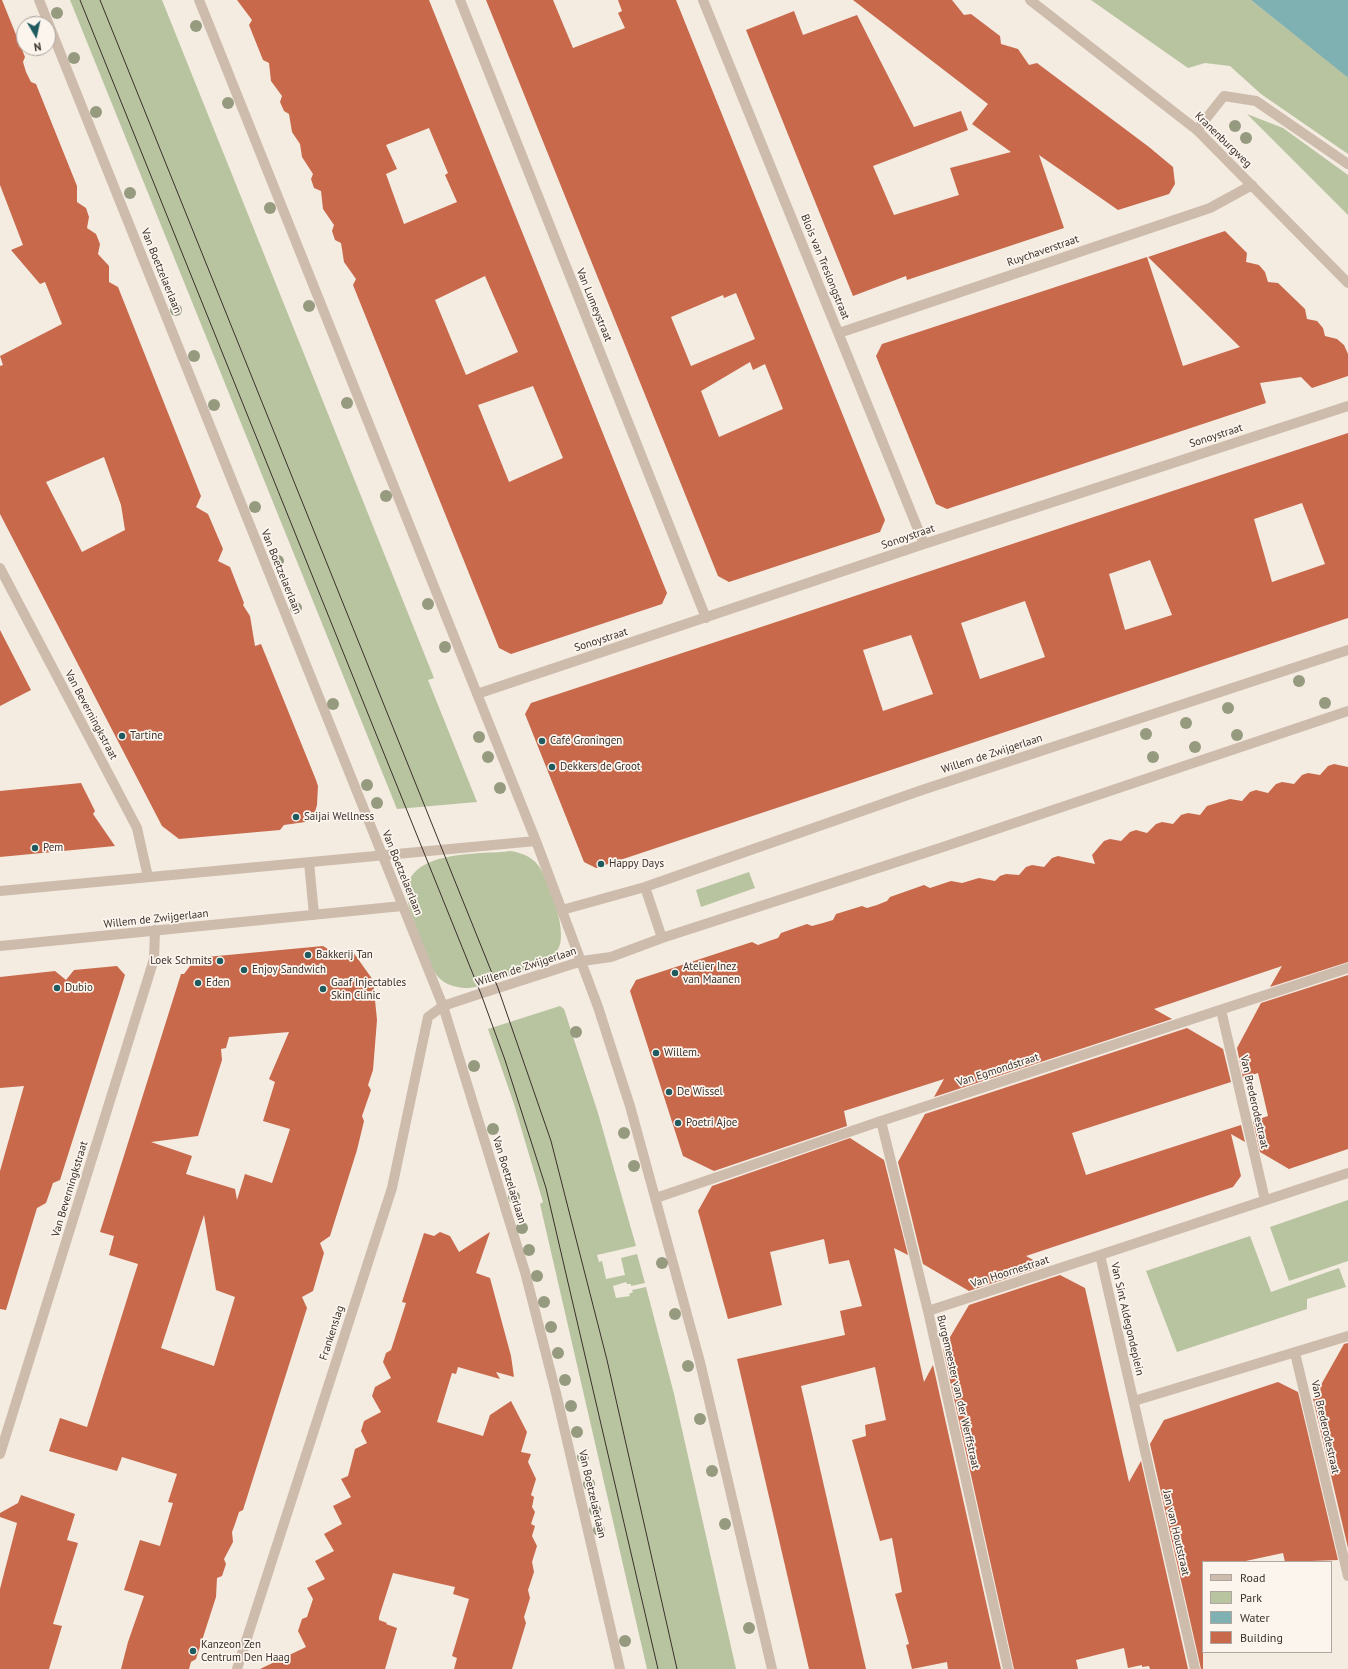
<!DOCTYPE html>
<meta charset="utf-8">
<style>
body{margin:0}
#map{position:relative;width:1348px;height:1669px;overflow:hidden;background:#f4ebe1;font-family:"PT Sans",sans-serif}
canvas{display:block}
.legend{position:absolute;left:1202px;top:1561px;width:130px;height:92px;box-sizing:border-box;background:#fbf5ee;border:1px solid #aea6a0;margin:0;padding:5px 7px;list-style:none;font-size:12px;color:#3b302b}
.legend li{display:flex;align-items:center;gap:8px;height:20px}
.legend b{width:20px;border:1px solid #aea6a0}
.north{position:absolute;left:16px;top:16px;width:40px;height:40px;box-sizing:border-box;background:#fbf5ee;border:1px solid #aea6a0;border-radius:50%;rotate:171deg;font-size:11px;font-weight:700;line-height:16px;text-align:center;color:#3b302b}
.north::after{content:'';display:block;margin:auto;width:14px;height:18px;background:#1f5a5e;clip-path:polygon(50% 0,100% 100%,50% 72%,0 100%)}
</style>
<div id="map">
<canvas width="1348" height="1669"></canvas>
<ul class="legend">
<li><b style="height:5px;background:#cdbbac"></b>Road</li>
<li><b style="height:11px;background:#b8c4a0"></b>Park</li>
<li><b style="height:11px;background:#7fb0b2"></b>Water</li>
<li><b style="height:11px;background:#c8694b"></b>Building</li>
</ul>
<div class="north">N</div>
</div>
<script>
const ctx = document.querySelector('canvas').getContext('2d');
ctx.lineJoin = 'round';
function fill(path, color) { ctx.fillStyle = color; ctx.fill(path, 'evenodd'); }
function stroke(path, color, width, dash) { ctx.strokeStyle = color; ctx.lineWidth = width; ctx.lineCap = dash ? 'butt' : 'round'; ctx.setLineDash(dash || []); ctx.stroke(path); }
function label(font, color, halo, rows, align = 'center') {
  ctx.font = font + ' "PT Sans",sans-serif'; ctx.lineWidth = 3.5; ctx.setLineDash([]); ctx.textBaseline = 'middle'; ctx.strokeStyle = halo; ctx.fillStyle = color; for (const [text, x, y, turn = 0] of rows) {
    ctx.save(); ctx.translate(x, y); ctx.rotate((+turn || 0) * Math.PI / 180); ctx.textAlign = isNaN(turn) ? turn : align; if (halo) ctx.strokeText(text, 0, 0); ctx.fillText(text, 0, 0); ctx.restore();
  }
}
fill(new Path2D(`
 M70,0h92l272,678 -6,2 49,122 -80,7z
 M1091,0h160l97,77v77l-87,-60 -31,-28 -25,-3 -17,5z
 M1247,114l36,14 65,47v40z
 M511,851c10,2 20,5 26,13 12,14 30,66 22,83 -3,8 -12,15 -19,18 -12,6 -25,9 -38,13 -11,3 -22,9 -34,10 -8,0 -17,-2 -24,-6 -16,-11 -20,-36 -27,-53 -4,-11 -10,-23 -10,-35 -1,-45 73,-39 104,-43z
 M749,872l6,16 -54,19 -5,-17z
 M560,1006l4,3 34,104 38,133 -39,9 2,7 3,-1 4,18 19,-4 -4,-17 16,-4 8,29 -14,3v-2h-4l-1,-2 -13,4 3,12 14,-2 -1,-2 4,-2 -1,-2 14,-3 28,107 62,275h-89l-107,-465 3,-2 -29,-98 -26,-75z
 M1348,1200v61l-59,20 -19,-54z
 M1250,1236l21,56 68,-24 7,19 -39,12v10l-130,43 -31,-81z`), '#b8c4a0');
fill(new Path2D(`
 M1251,0h97v77l-2,-1z`), '#7fb0b2');
fill(new Path2D(`
 M0,0h2l23,57 -2,5 3,10 5,10 5,2 41,102v16l9,6 3,9 -2,11 9,6 4,10 -2,10 11,12v16l9,5 83,209 -5,11 12,7 15,35 -5,12 12,6 14,36 -1,2 7,11 5,30 6,-2 55,136 2,6 -1,19 -2,7 -10,10 -21,3 -4,5 -101,9 -17,-13 -162,-312v-148l3,-1 -3,-9 62,-32 -17,-42 -5,2 -29,-34 12,-5 -23,-60zM104,457l17,48 4,25 -43,22 -36,-70z
 M237,0h192l238,593 -5,11 -151,50 -12,-6 -146,-363 3,-6 -12,-17 -3,-19 -6,-3 -3,-9 2,-6 -11,-16 -2,-18 -7,-3 -3,-9 2,-5 -11,-17 -2,-13 -8,-12 -3,-18 -5,-3 -4,-9 2,-6 -11,-15 -2,-18 -6,-3 -14,-35 3,-5zM429,128l19,45 -3,2 12,27 -53,22 -18,-50 11,-5 -11,-24zM485,276l33,76 -52,23 -31,-75zM533,386l30,72 -54,24 -31,-77z
 M486,0h67l20,48 52,-20 -7,-15 4,-2 -4,-11h58l209,520 -5,12 -151,50 -11,-6zM736,293l19,46 -64,27 -20,-49 52,-22 1,3zM750,362l3,8 12,-6 18,45 -64,28 -18,-46z
 M853,0h99l12,15 7,-1 29,22 1,8 17,5 11,16 8,-2 112,84 24,20 2,17 -6,10 -51,16 -79,-55 25,73 -157,52 -1,-4 -53,20 -107,-266 48,-19 9,24 54,-20 57,112 47,-16 7,19 -95,36 21,49 65,-20 -9,-27 61,-16 -39,-28 16,-20z
 M1225,231l22,22 -1,9 13,3 6,7 3,10 10,1 27,26 2,10 10,2 6,7 2,8 12,3 7,6 4,9v22l-36,12 -11,-11 -41,6 6,20 -319,106 -11,-5 -60,-148 6,-12 265,-87 36,109 57,-19 -92,-90z
 M1348,433v185l-752,250 -12,-6 -59,-148 6,-11zM1302,503l23,61 -53,18 -18,-63zM1150,560l22,55 -47,15 -16,-56zM1025,601l20,56 -65,22 -19,-56zM911,635l22,59 -50,17 -20,-61z
 M0,630l31,60 -31,16z
 M1334,764l14,3v195l-78,25 12,-21 -128,43 18,10 -238,78 10,-18 -100,32 3,15 -133,45 -31,-15 -53,-165 6,-11 116,-38 6,3 11,-4 9,-3 3,-5 26,-9 5,2 11,-3 10,-3 3,-6 26,-8 5,2 10,-3 10,-4 3,-4 34,-12 6,3 21,-7 11,2 17,-5 16,3 5,-5 6,-2 13,1 7,-8 6,-2 12,2 8,-9 6,-2 37,8 -3,-9 12,-14 6,-2 11,2 9,-9 6,-2 11,3 9,-9 6,-2 11,2 8,-9 7,-2 12,2 7,-9 23,-7 12,2 8,-9 6,-2 12,3 8,-9 6,-2 12,2 8,-9 6,-2 12,2 8,-9z
 M81,783l14,28 -2,3 22,32 -115,11v-66z
 M323,946l13,8 17,-2 20,28 4,40 -4,50 -5,15 3,5 -9,26 2,5 -7,29 -27,86 -10,7 4,10 -11,38 -11,6 5,11 -64,202 -4,2 -4,12 -3,8 1,10 -9,17 2,5 -4,12 -5,2 -1,19 -20,62 -5,3 -2,7h-68l7,-27 16,-46 -20,-6 16,-50 20,6 13,-43 -5,-1 9,-28 -55,-17 -5,14 -68,-20 11,-33 27,9 51,-163 -29,-9 5,-19 -14,-4 81,-258h3l12,-16zM289,1032l-20,47 6,3 -12,39 27,8 -18,54 -27,-9 -8,26 -2,-11 -49,-15 6,-18 -41,-14 47,-6 24,-76 -1,-11 5,-1 3,-11zM204,1215l12,75 19,7 -21,69 -53,-18z
 M117,966l8,9 -65,205 -7,3 -7,20 -9,5 -31,102 -6,-1v-138l24,-85 -24,2v-111l55,-6 11,9 8,-10z
 M1348,975v174l-59,20 -29,-17 -7,-31 15,-5 -10,-43 -15,5 -6,-30 24,-45z
 M1187,1028l36,21 8,33 -159,51 14,42 155,-50 4,17 -14,-8 10,42 -8,11 -207,69 18,10 -75,25 -46,-27 -25,-102 27,-48z
 M850,1138l34,22 24,95 -14,-7 30,134 9,-17 68,304h-53l-1,-7 -35,7 -6,-24 3,-1 -14,-50 7,-2 -10,-54 -12,3 -28,-101 14,-4 -1,-11 21,-5 -11,-53 -74,19 65,283h-57l-72,-310 108,-24 -5,-24 22,-5 -13,-46 -20,4 -5,-25 -54,13 12,53 -54,14 -30,-108 14,-25z
 M440,1232l10,4 9,16 31,-20 -14,41 14,5 21,78 3,21 -18,-5 4,7 -42,-12 -2,7 -4,-1 -15,49 46,14 7,-21 21,-14 16,31 -6,20 10,2 -3,8 8,17 -5,16 3,2 -2,10 3,5 -4,12 4,2 -3,10 5,10 -5,16 2,10 -6,18 2,8 -6,19 2,6 -14,46h-58l3,-11 -5,-2 17,-57 -16,-5 2,-7 -62,-14 -14,44v3l8,3 -1,1 11,4 -12,41h-125l46,-22 -8,-16 4,-12 5,-2 6,-18 -6,-11 18,-9 -10,-18 19,-10 -10,-17 18,-10 -9,-18 18,-9 -10,-18 7,-3 7,-27 12,-6 -6,-12 3,-10 17,-9 -9,-16 3,-9 16,-9 -8,-16 3,-9 5,-3 15,-47 -4,-1 22,-69 10,3z
 M1060,1275l25,13 44,194 12,-21 47,208h-38l-1,-3 -7,1v-2l-14,3 -4,-20 -48,12 2,9h-64l-71,-320 26,-44z
 M1348,1343v205l-35,-149 31,-55z
 M1278,1382l20,10 40,168 -53,2 -2,-9 -42,9h-38v107h-2l-51,-225 14,-24z
 M21,1495l54,19 -8,26 11,3 -25,81 9,2 -13,43h-49v-80l17,-66 -17,-6v-4l18,-10z`), '#c8694b');
stroke(new Path2D(`
 M1197,130l27,-34 32,5 92,63`), '#cdbbac', 10);
stroke(new Path2D(`
 M39,0l404,1006 82,266 31,121 64,276
 M199,0l337,841 62,166 32,99 70,256 72,307
 M460,0l246,618
 M703,0l221,544
 M1030,0l167,130 151,153
 M839,333l371,-125 42,-23
 M0,568l137,260 11,49
 M477,694l447,-150 424,-138
 M309,862l5,53
 M645,887l17,51
 M0,891l536,-50
 M562,910l83,-23 277,-97 426,-140
 M0,946l402,-40
 M1221,1010l44,190
 M881,1121l47,190 80,358
 M656,1198l225,-77 467,-153
 M928,1311l172,-56
 M1295,1353l53,223
 M1134,1401l214,-65
 M0,1454l154,-495 1,-29
 M237,1669l155,-481 36,-171 15,-11 30,-10 109,-35 29,-4 51,-19 278,-90 408,-137
 M1195,1669l-95,-414 248,-82`), '#cdbbac', 10);
stroke(new Path2D(`
 M80,0l401,994 24,66 41,128 112,481
 M100,0l398,988 53,153 56,219 70,309`), '#3b302b', 1);
ctx.fillStyle = '#969b7f';
for (const [x, y] of [
 [57,13],
 [196,26],
 [74,58],
 [228,103],
 [96,112],
 [1235,126],
 [1246,138],
 [130,193],
 [270,208],
 [309,306],
 [176,310],
 [194,356],
 [347,403],
 [214,405],
 [386,496],
 [255,507],
 [278,561],
 [428,604],
 [296,608],
 [445,647],
 [1299,681],
 [1325,703],
 [333,704],
 [1228,708],
 [1186,723],
 [1146,734],
 [1237,735],
 [479,737],
 [1195,747],
 [488,757],
 [1153,757],
 [367,785],
 [500,788],
 [377,803],
 [576,1032],
 [474,1066],
 [493,1129],
 [624,1133],
 [634,1166],
 [514,1197],
 [522,1228],
 [529,1250],
 [662,1263],
 [537,1276],
 [544,1302],
 [675,1314],
 [551,1327],
 [558,1353],
 [688,1366],
 [565,1380],
 [571,1406],
 [700,1419],
 [577,1432],
 [583,1457],
 [712,1471],
 [589,1484],
 [595,1510],
 [725,1524],
 [599,1530],
 [749,1628],
 [625,1641]
]) { ctx.beginPath(); ctx.arc(x, y, 6, 0, 2 * Math.PI); ctx.fill(); }
for (const [x, y, r, color] of [
 [122,736,4,"#1f5a5e"],
 [542,741,4,"#1f5a5e"],
 [552,767,4,"#1f5a5e"],
 [296,817,4,"#1f5a5e"],
 [35,848,4,"#1f5a5e"],
 [601,864,4,"#1f5a5e"],
 [308,955,4,"#1f5a5e"],
 [220,961,4,"#1f5a5e"],
 [244,970,4,"#1f5a5e"],
 [675,973,4,"#1f5a5e"],
 [198,983,4,"#1f5a5e"],
 [57,988,4,"#1f5a5e"],
 [323,989,4,"#1f5a5e"],
 [656,1053,4,"#1f5a5e"],
 [669,1092,4,"#1f5a5e"],
 [678,1123,4,"#1f5a5e"],
 [193,1651,4,"#1f5a5e"]
]) { const dot = new Path2D(); dot.arc(x, y, r, 0, 2 * Math.PI); ctx.fillStyle = color; ctx.fill(dot); stroke(dot, '#fbf5ee', 1.5); }
label('11px', '#3b302b', '#fbf5ee', [
 ["Kranenburgweg",1223,140,44],
 ["Ruychaverstraat",1043,251,-19],
 ["Blois van Treslongstraat",825,267,68],
 ["Van Boetzelaerlaan",161,271,68],
 ["Van Lumeystraat",594,305,68],
 ["Sonoystraat",1216,436,-18],
 ["Sonoystraat",908,537,-19],
 ["Van Boetzelaerlaan",281,572,68],
 ["Sonoystraat",601,640,-18],
 ["Van Beverningkstraat",91,715,62],
 ["Willem de Zwijgerlaan",992,754,-18],
 ["Van Boetzelaerlaan",402,873,68],
 ["Willem de Zwijgerlaan",156,919,-6],
 ["Willem de Zwijgerlaan",526,967,-18],
 ["Van Egmondstraat",998,1070,-18],
 ["Van Brederodestraat",1254,1102,77],
 ["Van Boetzelaerlaan",509,1180,73],
 ["Van Beverningkstraat",70,1189,-73],
 ["Van Hoornestraat",1010,1272,-18],
 ["Van Sint Aldegondeplein",1127,1319,77],
 ["Frankenslag",332,1333,-72],
 ["Burgemeester van der Werffstraat",958,1392,77],
 ["Van Brederodestraat",1325,1427,77],
 ["Van Boetzelaerlaan",592,1494,77],
 ["Jan van Houtstraat",1176,1533,77]
]);
label('11px', '#3b302b', '#fbf5ee', [
 ["Tartine",130,736],
 ["Café Groningen",550,741],
 ["Dekkers de Groot",560,767],
 ["Saijai Wellness",304,817],
 ["Pem",43,848],
 ["Happy Days",609,864],
 ["Bakkerij Tan",316,955],
 ["Loek Schmits",212,961,"right"],
 ["Atelier Inez",683,967],
 ["van Maanen",683,980],
 ["Enjoy Sandwich",252,970],
 ["Eden",206,983],
 ["Gaaf Injectables",331,983],
 ["Skin Clinic",331,996],
 ["Dubio",65,988],
 ["Willem.",664,1053],
 ["De Wissel",677,1092],
 ["Poetri Ajoe",686,1123],
 ["Kanzeon Zen",201,1645],
 ["Centrum Den Haag",201,1658]
], 'left');
</script>
